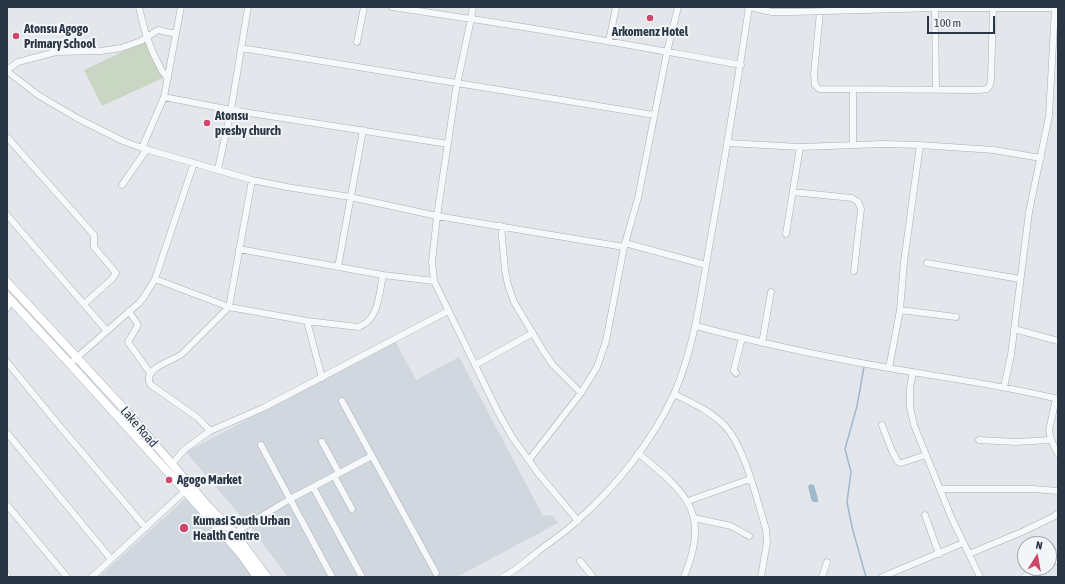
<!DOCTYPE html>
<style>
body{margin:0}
#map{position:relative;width:1065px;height:584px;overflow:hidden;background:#e3e7ec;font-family:"Asap Condensed",sans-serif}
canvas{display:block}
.frame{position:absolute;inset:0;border:8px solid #2a3644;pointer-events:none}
.north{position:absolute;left:1017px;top:536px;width:40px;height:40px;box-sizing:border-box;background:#f3f6f9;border:1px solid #a3a9b1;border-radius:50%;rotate:11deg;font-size:11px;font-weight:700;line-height:16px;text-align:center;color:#2a3644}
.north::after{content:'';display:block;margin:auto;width:14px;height:18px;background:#d14769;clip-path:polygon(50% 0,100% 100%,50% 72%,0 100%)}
.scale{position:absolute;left:927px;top:16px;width:68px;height:18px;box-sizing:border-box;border:2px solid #2a3644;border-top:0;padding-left:5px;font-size:12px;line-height:14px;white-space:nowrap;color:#2a3644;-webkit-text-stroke:3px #f3f6f9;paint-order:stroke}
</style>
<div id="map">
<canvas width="1065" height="584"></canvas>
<div class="frame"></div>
<div class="north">N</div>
<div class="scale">100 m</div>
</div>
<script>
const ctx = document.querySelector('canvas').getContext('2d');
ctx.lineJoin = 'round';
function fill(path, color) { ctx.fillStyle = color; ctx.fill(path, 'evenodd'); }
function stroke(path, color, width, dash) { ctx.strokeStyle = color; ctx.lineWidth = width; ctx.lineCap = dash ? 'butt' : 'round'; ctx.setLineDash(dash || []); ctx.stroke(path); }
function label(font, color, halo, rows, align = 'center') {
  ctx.font = font + ' "Asap Condensed",sans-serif'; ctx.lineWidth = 4; ctx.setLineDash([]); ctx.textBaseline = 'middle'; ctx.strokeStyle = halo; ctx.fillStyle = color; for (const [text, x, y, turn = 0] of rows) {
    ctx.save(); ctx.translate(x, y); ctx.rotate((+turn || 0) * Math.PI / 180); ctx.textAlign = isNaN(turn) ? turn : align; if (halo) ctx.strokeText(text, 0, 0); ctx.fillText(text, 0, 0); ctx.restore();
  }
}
fill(new Path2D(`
 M395,341l21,39 43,-23 84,159 9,-1 6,8 -101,54h-169l-37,-49 -65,-76z
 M187,497l69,80h-157z`), '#d1d7de');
fill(new Path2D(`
 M145,41l18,37 -61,28 -18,-36z`), '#cad6c4');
fill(new Path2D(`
 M811,484l3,1 4,14v3h-5l-2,-3 -3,-13z`), '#9eb8cc');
stroke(new Path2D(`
 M864,367l-7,39 -12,43 6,23 -4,30 5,25 14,50`), '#9eb8cc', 1.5);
const minor = new Path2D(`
 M139,7c5,22 9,38 20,58 2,4 4,9 9,13
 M392,7l79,12 2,-12
 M678,7l-11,45 -29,146 -14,49 -187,-31 19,-127 15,-70c90,13 180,30 270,46
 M748,7l24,5h21l142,-4h122
 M935,8l1,81
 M820,12l-6,62 1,11 4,4 160,1 8,-1 3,-4 1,-5 2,-72
 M609,41l7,-34
 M357,42l7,-35
 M241,48l413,67
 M7,70l11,-8 38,-10 45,-1 20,-3 20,-7 17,-11 18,4
 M7,71l31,24 39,23 46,23 19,7 110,32 35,7 63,10 87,19 -5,46 2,19 64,131 14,25 26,36 40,48
 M853,90v55
 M164,97l67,13 217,34
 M7,137l87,98v12l22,26 -4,6 -28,25
 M728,143l72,4 84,-3 36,1 74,5 47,8
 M142,148l22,-51 17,-90
 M218,169l13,-59 17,-103
 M122,185l25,-36
 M793,192l59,6 6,4 3,7 -7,62
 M7,215l100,116 -33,29
 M501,226l4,44 3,15 6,17 30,50 9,13 28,28
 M786,234l14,-87
 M625,243l81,22
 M239,249l144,26
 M927,263l93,16
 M338,267l25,-137
 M155,279l74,28 23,-127
 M7,308l4,-7
 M900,310l56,7
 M129,311l9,14 -10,17 22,31
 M307,321l15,57
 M696,326c71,19 144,34 216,46 49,8 98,15 146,27
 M1014,329l44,12
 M107,331l32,-28 5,-6 11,-18 39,-116
 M762,343l9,-51
 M7,362l50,61 89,105
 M475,365l58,-32
 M889,368l11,-58 4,-48 16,-117
 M913,372l-3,16v19l4,18 38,94 17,35 55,-23 29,-14 5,-4
 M736,373l-2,-2v-2l8,-31
 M1004,387l7,-32 18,-143 20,-96 6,-108
 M674,394c18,9 37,17 51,32 20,21 32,75 41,103l1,13 -6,35
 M1056,399l-7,31 2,10 7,14
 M882,425l10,26 6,11 3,1 25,-8
 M210,431l-12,-13 -47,-33c-11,-16 22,-24 31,-31l47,-47 78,14 51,6c21,-6 21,-34 25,-52l51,6
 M7,433l104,126
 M979,440l37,2 35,-2
 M322,442l17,31
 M638,453c48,40 73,58 46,124
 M372,456l64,117
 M529,460l52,-67 16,-26 9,-26 18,-94
 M172,464l13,-15 25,-18 53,-23 185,-97
 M334,476l18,33
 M313,487l49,90
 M940,489h93l25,2
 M688,501l62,-22
 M7,505l60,72
 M925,515l14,39
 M694,518l37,8 18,10
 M234,533l56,-34 -29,-54
 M969,554l11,23
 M580,561l13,16
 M1049,564l9,-4
 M7,575l1,2
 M92,577l93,-86
 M332,577l-42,-78 82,-43 -30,-55
 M503,577c15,-8 28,-20 42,-31 11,-8 23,-16 33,-26 38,-33 75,-80 96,-126 21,-48 27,-101 36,-152 14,-78 27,-156 39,-235
 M822,577l5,-15
 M882,577l81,-34
 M1024,577l17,-9`);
const major = new Path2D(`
 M7,282l121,131 80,93 26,27 33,44
 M7,296l63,68 115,127 55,62 17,24`);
stroke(minor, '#a8aeb6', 7);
stroke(major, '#a2adb8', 9);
stroke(minor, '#f6f8fa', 6);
stroke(major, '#fff', 8);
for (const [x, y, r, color] of [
 [650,18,4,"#d14769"],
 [16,36,4,"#d14769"],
 [207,123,4,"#d14769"],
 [169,480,4,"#d14769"],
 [184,528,5,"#d14769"]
]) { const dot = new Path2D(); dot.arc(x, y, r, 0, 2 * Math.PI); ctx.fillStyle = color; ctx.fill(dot); stroke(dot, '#f3f6f9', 1.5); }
label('bold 13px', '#2a3644', '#f3f6f9', [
 ["Atonsu Agogo",24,29],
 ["Primary School",24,44],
 ["Arkomenz Hotel",650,32,"center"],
 ["Atonsu",215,116],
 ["presby church",215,131],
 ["Agogo Market",177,480],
 ["Kumasi South Urban",193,521],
 ["Health Centre",193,536]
], 'left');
label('13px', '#2a3644', '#f3f6f9', [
 ["Lake Road",139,427,49]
]);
</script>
